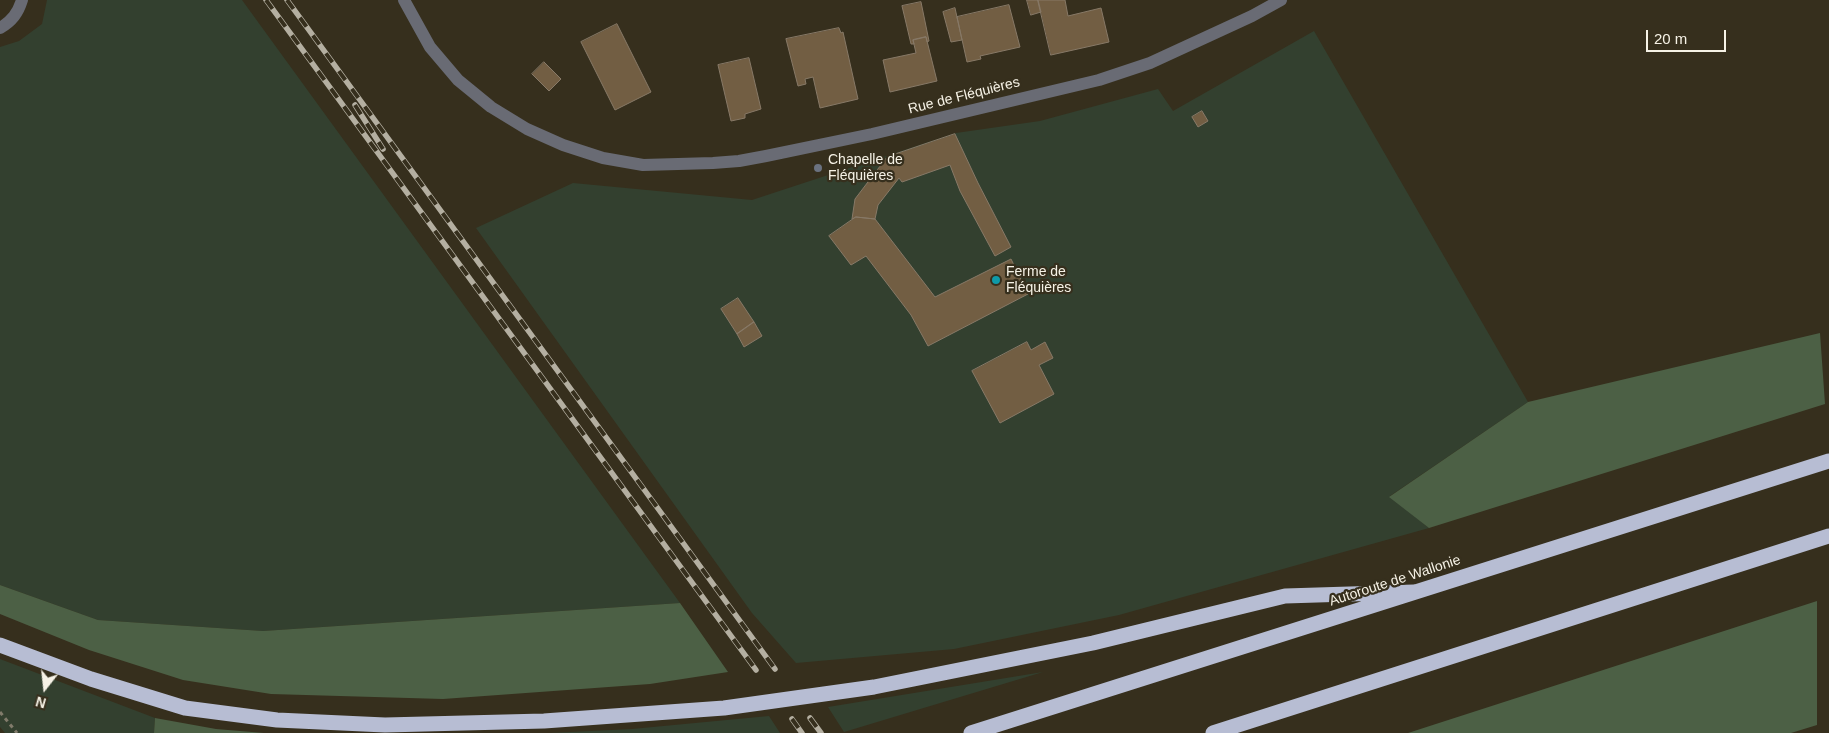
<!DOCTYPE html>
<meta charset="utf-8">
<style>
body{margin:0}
#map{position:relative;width:1829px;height:733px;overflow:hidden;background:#362f1d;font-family:Arial,sans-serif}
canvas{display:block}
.north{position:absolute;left:20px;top:663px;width:50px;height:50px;-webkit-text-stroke:4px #362f1d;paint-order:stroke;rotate:196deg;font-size:14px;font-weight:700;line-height:20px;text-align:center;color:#f6f2e6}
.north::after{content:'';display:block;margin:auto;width:18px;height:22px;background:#f6f2e6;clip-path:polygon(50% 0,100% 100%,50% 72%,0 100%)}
.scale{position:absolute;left:1646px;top:30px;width:80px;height:22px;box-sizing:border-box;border:2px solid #f6f2e6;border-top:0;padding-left:6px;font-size:15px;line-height:18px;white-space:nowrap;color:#f6f2e6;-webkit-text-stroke:4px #362f1d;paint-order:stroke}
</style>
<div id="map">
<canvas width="1829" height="733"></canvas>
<div class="north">N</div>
<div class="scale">20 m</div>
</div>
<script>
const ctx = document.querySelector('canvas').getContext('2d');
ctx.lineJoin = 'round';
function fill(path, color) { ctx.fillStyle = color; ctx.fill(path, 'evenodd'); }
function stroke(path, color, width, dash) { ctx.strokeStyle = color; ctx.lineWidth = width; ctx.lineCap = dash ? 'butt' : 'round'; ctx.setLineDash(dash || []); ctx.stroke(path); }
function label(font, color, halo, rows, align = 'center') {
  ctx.font = font + ' Arial,sans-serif'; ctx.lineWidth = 4.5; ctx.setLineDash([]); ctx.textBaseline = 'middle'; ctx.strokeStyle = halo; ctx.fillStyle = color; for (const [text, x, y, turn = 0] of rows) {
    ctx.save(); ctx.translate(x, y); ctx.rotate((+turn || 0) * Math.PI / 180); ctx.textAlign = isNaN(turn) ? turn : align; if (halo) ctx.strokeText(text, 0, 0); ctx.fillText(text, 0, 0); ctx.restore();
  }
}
fill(new Path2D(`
 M47,0h195l438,603 -417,28 -165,-11 -98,-35v-538l19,-6 23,-17z
 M1314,31l214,371 -138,94 39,32 -310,87 -165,34 -158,14 -44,-50 -276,-385 97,-45 179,17 204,-67 84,-12 118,-32 15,22z
 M0,659l155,59 -1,15h-149l-5,-6z
 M1043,672l-199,60 -16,-25z
 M769,716l11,17h-230l82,-4z`), '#33402f');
fill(new Path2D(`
 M1820,333l5,71 -396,124 -40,-31 139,-95z
 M0,585l98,35 165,11 417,-28 48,69 -78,12 -207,15 -172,-5 -88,-14 -94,-30 -89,-36z
 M1817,601v124l-26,8h-383z
 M155,718l61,11 48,4h-110z`), '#4c6045');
const building = new Path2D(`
 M1027,0h11l3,12 -10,3z
 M1038,0h27l3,16 33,-8 8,34 -58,13z
 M921,2l8,39 -2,1 -1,-5 -13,3 1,4h-3l-9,-38z
 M1009,5l11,42 -40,9 1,3 -14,3 -10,-45z
 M955,8l7,32 -11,2 -8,-30z
 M617,24l34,68 -36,18 -34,-68z
 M839,28l2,5 2,-1 15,67 -38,9 -7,-31 -8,2 1,5 -8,2 -12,-47z
 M926,37l11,44 -47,11 -7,-32 33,-7 -3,-13z
 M749,58l12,51 -16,5v4l-14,3 -13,-56z
 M544,62l17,17 -12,12 -17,-17z
 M1202,111l6,10 -10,6 -6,-10z
 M955,134l23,49 33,64 -16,9 -35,-65 -10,-26 -48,17 -3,-4 -21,27 -3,14 -19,-2 -4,2 3,-20 32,-42z
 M856,217l19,2 60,78 76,-38 17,35 -100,52 -17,-31 -45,-59 -15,9 -22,-29z
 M738,298l16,24 -17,12 -16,-25z
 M754,322l8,14 -18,11 -7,-13z
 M1027,342l4,8 14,-8 8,16 -14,7 15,29 -54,29 -28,-52z`);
fill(building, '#725e43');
stroke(building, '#877967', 1);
stroke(new Path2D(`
 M0,712l17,21`), '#817b6b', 3, [4, 4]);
stroke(new Path2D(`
 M404,0l26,47 28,33 33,27 36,22 36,16 40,13 40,7 70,-2 26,-2 27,-5 106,-22 227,-54 51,-17 102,-47 29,-16
 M0,28c12,-7 18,-15 22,-28`), '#696b74', 12);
stroke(new Path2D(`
 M0,645l91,34 94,29 92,12 108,5 159,-4 180,-13 150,-21 219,-44 192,-47 129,-4
 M971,733l858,-272
 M1213,733l616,-197`), '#b7bdd3', 15);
const rail = new Path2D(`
 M266,0l490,670
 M287,0l488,669
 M355,105l28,44
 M810,718l11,15
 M792,719l10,14`);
stroke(rail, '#b4afa1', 5.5);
stroke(rail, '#362f1d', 4, [11]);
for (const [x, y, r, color] of [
 [818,168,5,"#6b7280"],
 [996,280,5,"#0f9aa8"]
]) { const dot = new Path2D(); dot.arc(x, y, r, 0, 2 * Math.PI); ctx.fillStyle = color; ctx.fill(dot); stroke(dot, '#362f1d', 2); }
label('14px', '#f6f2e6', '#362f1d', [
 ["Rue de Fléquières",964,96,-14],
 ["Autoroute de Wallonie",1395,581,-18]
]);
label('14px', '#f6f2e6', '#362f1d', [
 ["Chapelle de",828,160],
 ["Fléquières",828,176],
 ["Ferme de",1006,272],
 ["Fléquières",1006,288]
], 'left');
</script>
